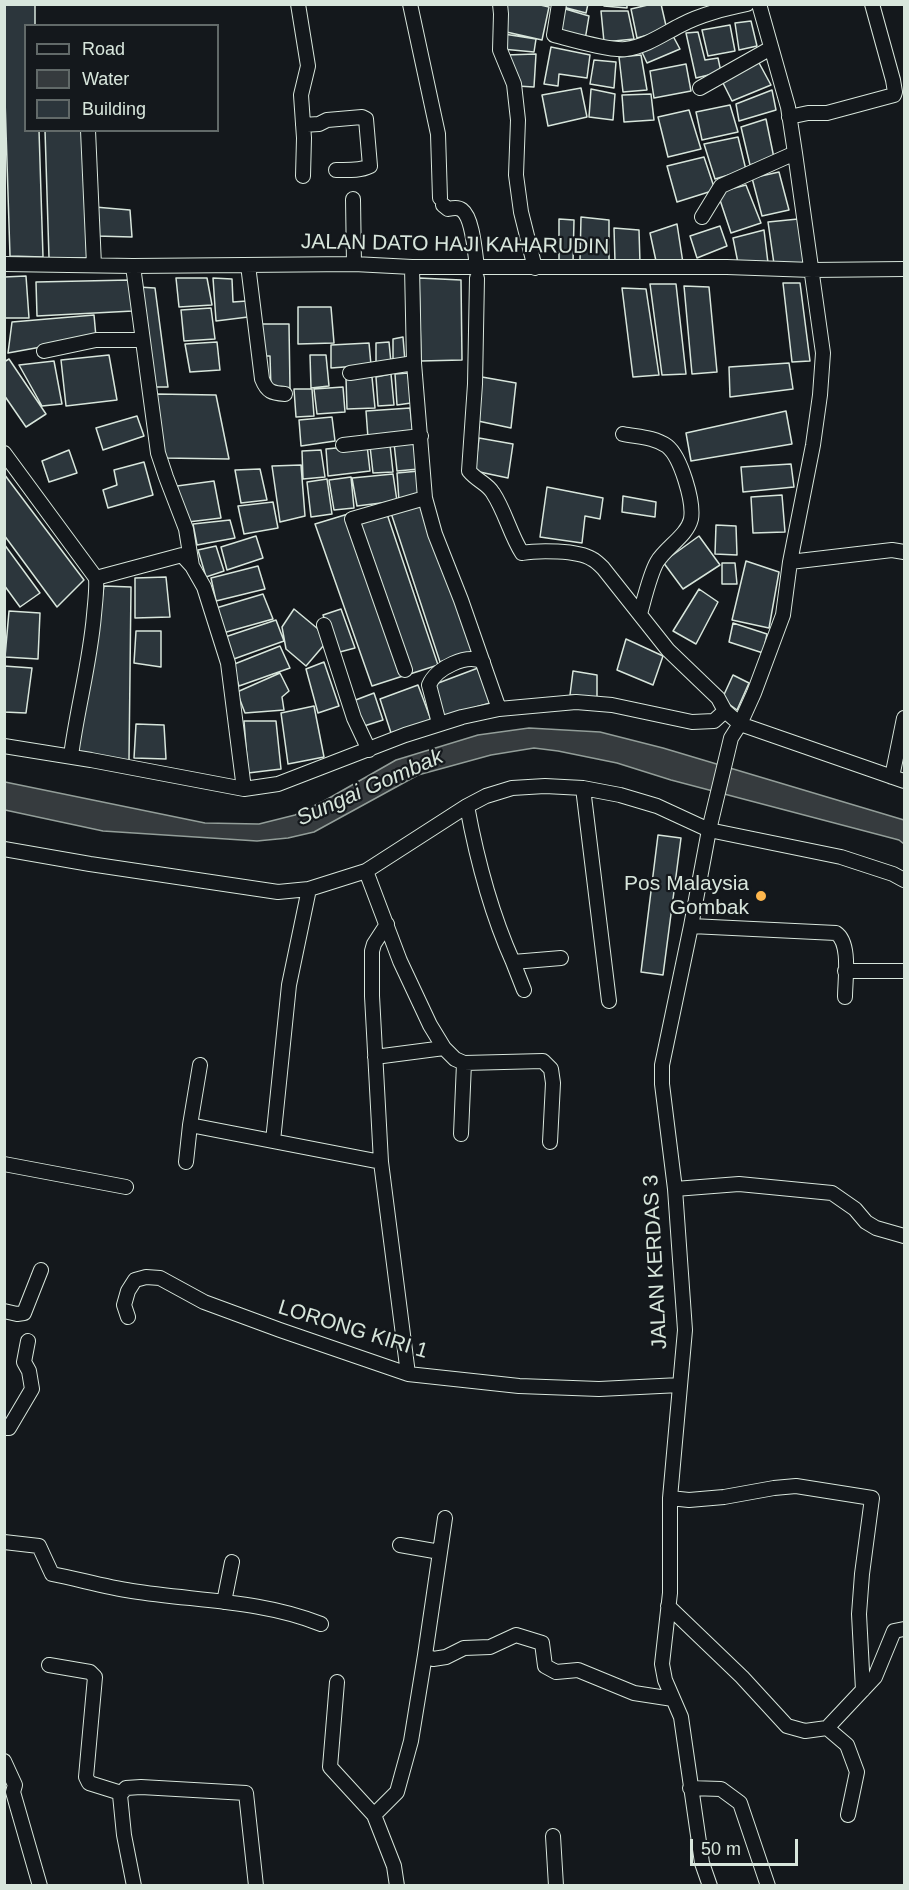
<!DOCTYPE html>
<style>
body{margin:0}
#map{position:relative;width:909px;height:1890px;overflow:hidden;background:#14181c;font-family:Arial,sans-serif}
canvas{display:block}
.frame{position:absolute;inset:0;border:6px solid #d8e6dc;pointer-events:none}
.legend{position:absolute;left:24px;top:24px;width:195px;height:108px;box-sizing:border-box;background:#14181c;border:2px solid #626a69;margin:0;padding:8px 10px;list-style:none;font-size:18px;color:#d8e6dc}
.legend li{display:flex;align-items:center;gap:12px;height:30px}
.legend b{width:30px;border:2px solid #626a69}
.scale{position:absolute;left:690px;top:1839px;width:108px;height:27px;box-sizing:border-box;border:3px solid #d8e6dc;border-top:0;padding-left:8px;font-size:18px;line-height:21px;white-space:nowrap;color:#d8e6dc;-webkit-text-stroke:4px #14181c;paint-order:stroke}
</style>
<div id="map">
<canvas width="909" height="1890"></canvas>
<div class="frame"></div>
<ul class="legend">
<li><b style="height:8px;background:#14181c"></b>Road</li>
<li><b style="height:16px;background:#363b3e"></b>Water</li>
<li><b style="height:16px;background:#2c363c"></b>Building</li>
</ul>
<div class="scale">50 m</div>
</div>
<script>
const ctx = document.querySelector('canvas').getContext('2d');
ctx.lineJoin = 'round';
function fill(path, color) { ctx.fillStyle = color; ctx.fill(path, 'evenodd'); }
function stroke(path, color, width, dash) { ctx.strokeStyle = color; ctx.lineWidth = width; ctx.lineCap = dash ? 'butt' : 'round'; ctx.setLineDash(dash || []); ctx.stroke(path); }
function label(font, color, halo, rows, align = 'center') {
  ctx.font = font + ' Arial,sans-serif'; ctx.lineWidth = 4.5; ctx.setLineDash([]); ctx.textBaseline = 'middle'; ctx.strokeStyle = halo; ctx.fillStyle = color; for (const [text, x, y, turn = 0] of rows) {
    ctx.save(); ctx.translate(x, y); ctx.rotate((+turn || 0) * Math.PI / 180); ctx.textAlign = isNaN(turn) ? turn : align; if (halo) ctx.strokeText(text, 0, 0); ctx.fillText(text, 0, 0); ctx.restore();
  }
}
const water = new Path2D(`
 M529,728l71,4 63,16 241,72v24l-5,-4 -228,-60 -54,-17 -59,-12 -24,-3 -43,7 -73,20 -104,57 -26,6 -31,3 -154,-10 -98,-21v-28l200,41 54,1 36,-9 29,-14 72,-41 82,-25z`);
fill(water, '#363b3e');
stroke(water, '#939e99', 1.5);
const building = new Path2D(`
 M4,4h31v22h-9v104h13l4,127 -33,-1 -6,-188z
 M505,4h31l13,3 -7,33 -40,-9z
 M563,4h25l-2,9 -23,-6z
 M605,4h22v4l-23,-2z
 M652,4h9l6,26 -30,8 -6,-29z
 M562,8l27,8 -4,24 -29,-7z
 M601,11h27l6,28 -30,3z
 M751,21l6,25 -18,4 -4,-27z
 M730,25l5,26 -27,5 -6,-26z
 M698,32l7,28 13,-2 3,14 -25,6 -10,-45z
 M504,34l32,5 -2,13 -32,-3z
 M673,36l7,13 -33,14 -6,-13z
 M551,47l39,8 -3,23 -28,-4 -1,12 -14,-2z
 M536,54l-2,33 -17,-1 -12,-31z
 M641,55l6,35 -24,2 -4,-35z
 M594,60l22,2 -2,26 -24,-4z
 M758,61l13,24 -39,16 -10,-20z
 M686,64l5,27 -37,7 -4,-27z
 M581,88l6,29 -39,9 -6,-31z
 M591,89l24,5 -2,26 -24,-3z
 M772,90l4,20 -37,11 -3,-17z
 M651,94l3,26 -30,2 -2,-27z
 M730,105l8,27 -36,8 -6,-28z
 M689,110l12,39 -33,8 -10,-40z
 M766,119l8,39 -24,7 -9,-38z
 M45,130h37l5,128h-38z
 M738,137l8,33 -31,9 -11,-35z
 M704,157l11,33 -38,12 -10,-36z
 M779,172l10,38 -27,6 -10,-38z
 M746,185l15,38 -30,10 -12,-36 4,-6z
 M95,207l35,3 2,27 -36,-1z
 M581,217l28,3v43l-29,-3z
 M559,219l15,1 -1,43 -14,-2z
 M798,219l6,44 -30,1 -6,-42z
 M677,224l6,39 -27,-2 -6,-28z
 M720,226l7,20 -30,12 -7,-22z
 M614,228l25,2 1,33 -25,-1z
 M764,230l4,33h-30l-5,-25z
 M26,276l3,42h-25v-41z
 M176,278h31l5,27 -33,2z
 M213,278l19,1 1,23 14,-1 1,16 -32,4z
 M419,278l42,2 1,80 -41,1z
 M130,280l3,31 -96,5 -1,-34z
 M783,283h17l10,78 -18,1z
 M650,284h26l10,90 -24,1z
 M684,286l25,1 8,85 -25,2z
 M138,287l17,1 13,99h-16z
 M622,288l24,1 13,86 -26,2z
 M298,307h33l3,36 -36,1z
 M211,308l4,31 -31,2 -3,-31z
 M94,315l2,22 -88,16 4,-31z
 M259,324h30l1,65h-19l-1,-33h-8z
 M403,337l2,25 -12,1v-24z
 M217,342l3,28 -30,2 -5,-28z
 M389,342l2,21 -15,2v-22z
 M369,343l2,22 -40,3v-23z
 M109,355l8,45 -51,6 -5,-46z
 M310,355h16l3,31 -18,2z
 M9,359l37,55 -20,13 -22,-32v-33z
 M54,361l8,43 -20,2 -23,-41z
 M789,363l4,26 -63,8 -1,-30z
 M408,373l3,30 -14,2 -2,-31z
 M391,374l3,31 -16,1 -2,-29z
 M372,377l3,31 -28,1 -1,-31z
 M482,377l34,6 -5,45 -33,-7z
 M343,387l2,25 -28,2 -3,-25z
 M294,389h18l2,27 -18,1z
 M156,394l60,1 13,64 -65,-1z
 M410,408l3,26 -45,4 -2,-27z
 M786,411l6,33 -101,17 -5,-28z
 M137,416l7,20 -41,14 -7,-22z
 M332,417l3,24 -34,5 -2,-26z
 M479,438l34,6 -5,34 -33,-7z
 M417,441l2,28 -22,2 -3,-28z
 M367,445l3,26 -42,5 -2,-27z
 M390,445l3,27 -20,1 -3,-27z
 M69,450l8,23 -28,9 -7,-21z
 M321,450l4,27 -22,2 -1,-28z
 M144,462l9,33 -45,13 -5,-18 14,-5 -3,-15z
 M791,464l3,23 -51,5 -2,-25z
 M301,465l4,51 -25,6 -8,-56z
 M260,469l7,31 -26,3 -6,-33z
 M419,471l2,26 -22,4 -2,-28z
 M4,474l80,106 -27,27 -53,-72z
 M393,474l4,27 -40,5 -5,-28z
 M351,477l3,31 -20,2 -5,-30z
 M327,479l5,35 -21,3 -4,-35z
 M214,481l7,37 -33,4 -11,-36z
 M547,487l56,11 -3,21 -15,-3 -3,27 -42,-6z
 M782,495l3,37 -32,1 -2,-36z
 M623,496l33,6 -1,15 -33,-5z
 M273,502l5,26 -34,6 -6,-28z
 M422,505l51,146 -33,11 -49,-149z
 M348,514l55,162 -31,10 -57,-162z
 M387,514l51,151 -28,9 -53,-153z
 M230,520l5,18 -38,7 -4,-21z
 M716,525l20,1 1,29 -22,-1z
 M256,536l7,22 -36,12 -6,-23z
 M699,536l21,29 -37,24 -20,-27z
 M4,544l36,49 -20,14 -16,-22z
 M216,546l8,25 -18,6 -8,-27z
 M746,561l33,11 -10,56 -37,-8z
 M722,563h13l2,21h-15z
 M258,566l7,23 -49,12 -5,-23z
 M166,577l4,40 -35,1v-40z
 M104,586l27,1 -2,174 -51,-10z
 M699,589l19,13 -22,42 -23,-13z
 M263,594l10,25 -50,14 -7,-25z
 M294,609l24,20 6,16 -18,21 -20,-17 -4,-22z
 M341,609l14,39 -19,5 -13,-38z
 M9,611l31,2 -2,46 -33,-2z
 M276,620l8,21 -53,19 -6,-23z
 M733,623l34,11 -4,19 -34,-11z
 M136,631h25v36l-27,-4z
 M626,639l37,17 -10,29 -36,-15z
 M280,646l10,22 -51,18 -7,-21z
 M324,662l15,44 -21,7 -12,-44z
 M4,666l28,2 -6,45 -22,-1z
 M478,668l12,35 -49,14 -8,-32z
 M573,671l24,4v23l-27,-3z
 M280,673l9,18 -7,6 2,13 -39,3 -8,-21z
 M733,675l16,8 -12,27 -15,-11z
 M418,685l13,35 -40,13 -11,-34z
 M374,693l9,27 -22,7 -8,-26z
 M314,706l10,51 -36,7 -7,-51z
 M244,721h32l5,48 -33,4z
 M136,724l28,1 2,34 -32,-1z
 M658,835l23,3 -18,137 -22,-3z`);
fill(building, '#2c363c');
stroke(building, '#d8e6dc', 1.5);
const street = new Path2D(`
 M298,4l10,62 -7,29 3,43 -1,38
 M410,4l28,130 2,64
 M500,4l1,10 -1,36 14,34 4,36 -2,55 5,37 14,56
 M559,4l-5,31c16,4 56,16 72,14 21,-3 37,-15 55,-24 21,-11 43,-16 66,-21
 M700,88l71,-40
 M789,117l19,-4h19l67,-18 1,-3 -2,-12 -21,-76
 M303,125l16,-1 8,-4 35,-3 4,2 4,47c-10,5 -23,4 -34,4
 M88,130l6,135
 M353,199l1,65
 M443,205l5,4c5,-1 10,-2 14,1 11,8 13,44 15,57
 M702,217l19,-31 74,-33
 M4,264l129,2 221,-2 58,3h315l85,3 92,-1
 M248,265l14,114c5,13 10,14 23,15
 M133,266l25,187 8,24 20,52 6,37
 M412,267l2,96 11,135 10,36 26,66 38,109
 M477,278l-2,106 -6,87c8,10 18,12 24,22 12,18 17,41 29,60 16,-3 56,-3 70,6 4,2 8,6 11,9l65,82 50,48 7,13 15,13 164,57
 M44,351l52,-11h47
 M350,373l64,-10
 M623,434c15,3 31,3 44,12 14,11 27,56 24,73 -4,17 -25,28 -34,43 -7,12 -13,38 -17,52
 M343,445l78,-9
 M4,453l92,125
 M790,562l102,-12 12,2
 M96,578l86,-23 10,11 12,21 24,76 16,126
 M324,625l30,93 15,32
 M405,670l-53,-151 73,-21
 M439,723l-10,-38c7,-17 38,-32 54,-23
 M4,746l87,14 153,29 34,-5 127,-49 57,-18 37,-8 77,-7 36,3 80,17 22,-1 11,-10
 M71,756c6,-47 19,-93 23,-141 1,-12 3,-25 2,-37
 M892,777l12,-59
 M583,788l26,213
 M467,806c10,54 24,107 46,156l48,-4
 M4,849l86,15 188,28 31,-3 57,-18 101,-65 19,-10 26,-8 33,-2 38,2 37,7 37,11 52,24 132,27 52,17 11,6
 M366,871l34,90 30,64 14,23 11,11 9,4 79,-2 8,8 2,14 -3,59
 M387,924l-13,20 -2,7v45l9,166 27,212
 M691,926l145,7c15,10 9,47 9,64
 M513,962l11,28
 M845,971h59
 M375,1057l69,-9
 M190,1125l191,37
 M461,1134l3,-71
 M273,1141l16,-156 20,-96
 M186,1162l4,-37 10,-60
 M4,1164l122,23
 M675,1189l64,-5 93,9 23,16 11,13 10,6 28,8
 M4,1311l13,3 7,-1 17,-43
 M128,1317l-4,-12 4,-14 7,-11 11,-3 14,1 44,24 76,28 128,44 111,12 80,3 81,-4
 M4,1428h5l23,-39 -3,-18 -5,-9 4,-21
 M670,1498l19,2 35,-3 50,-9 22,-2 76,12 -10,76 -3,40 4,76
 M445,1518l-20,137 8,4 13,-2 18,-9 26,-1 26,-12 26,8 3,23 11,6 22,-2 56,23 39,6
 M4,1542l35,4 13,28c26,5 53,13 80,17 63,10 130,9 189,33
 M400,1545l40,7
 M224,1602l8,-40
 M668,1606l74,71 45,49 18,5 22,-3 48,-51 19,-46 10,-2
 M49,1665l41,7 5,5 -9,100 3,6 32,10
 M337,1682l-7,85 44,48 20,51 3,20
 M827,1728l20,17 10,27 -9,43
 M4,1761l11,24 -2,7 27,94
 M690,1788l31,1 19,14 28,83
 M374,1815l23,-23 14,-51 14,-86
 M553,1836l3,50
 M134,1886l-10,-51 -4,-40 6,-7 15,-1 105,6 10,93
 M710,1886l-8,-23 -21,-146 -16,-37 -3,-16 8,-71v-95l15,-168 -10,-141 -13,-105v-19l29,-139 18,-96 22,-92 9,-14 14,-31 29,-78 7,-53 23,-117 7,-50 3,-42 -28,-200 -7,-46 -29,-103`);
stroke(street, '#d8e6dc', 16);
stroke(street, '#14181c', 14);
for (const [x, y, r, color] of [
 [761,896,6,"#ffb74d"]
]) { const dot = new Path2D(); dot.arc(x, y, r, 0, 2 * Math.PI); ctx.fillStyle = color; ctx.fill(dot); stroke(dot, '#14181c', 2); }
label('21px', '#d8e6dc', '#14181c', [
 ["JALAN DATO HAJI KAHARUDIN",455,245,1],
 ["JALAN KERDAS 3",656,1262,-93],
 ["LORONG KIRI 1",353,1330,17]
]);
label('21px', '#d8e6dc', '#14181c', [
 ["Pos Malaysia",749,884],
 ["Gombak",749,908]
], 'right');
label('italic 22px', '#d8e6dc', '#14181c', [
 ["Sungai Gombak",370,788,-24]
]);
</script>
